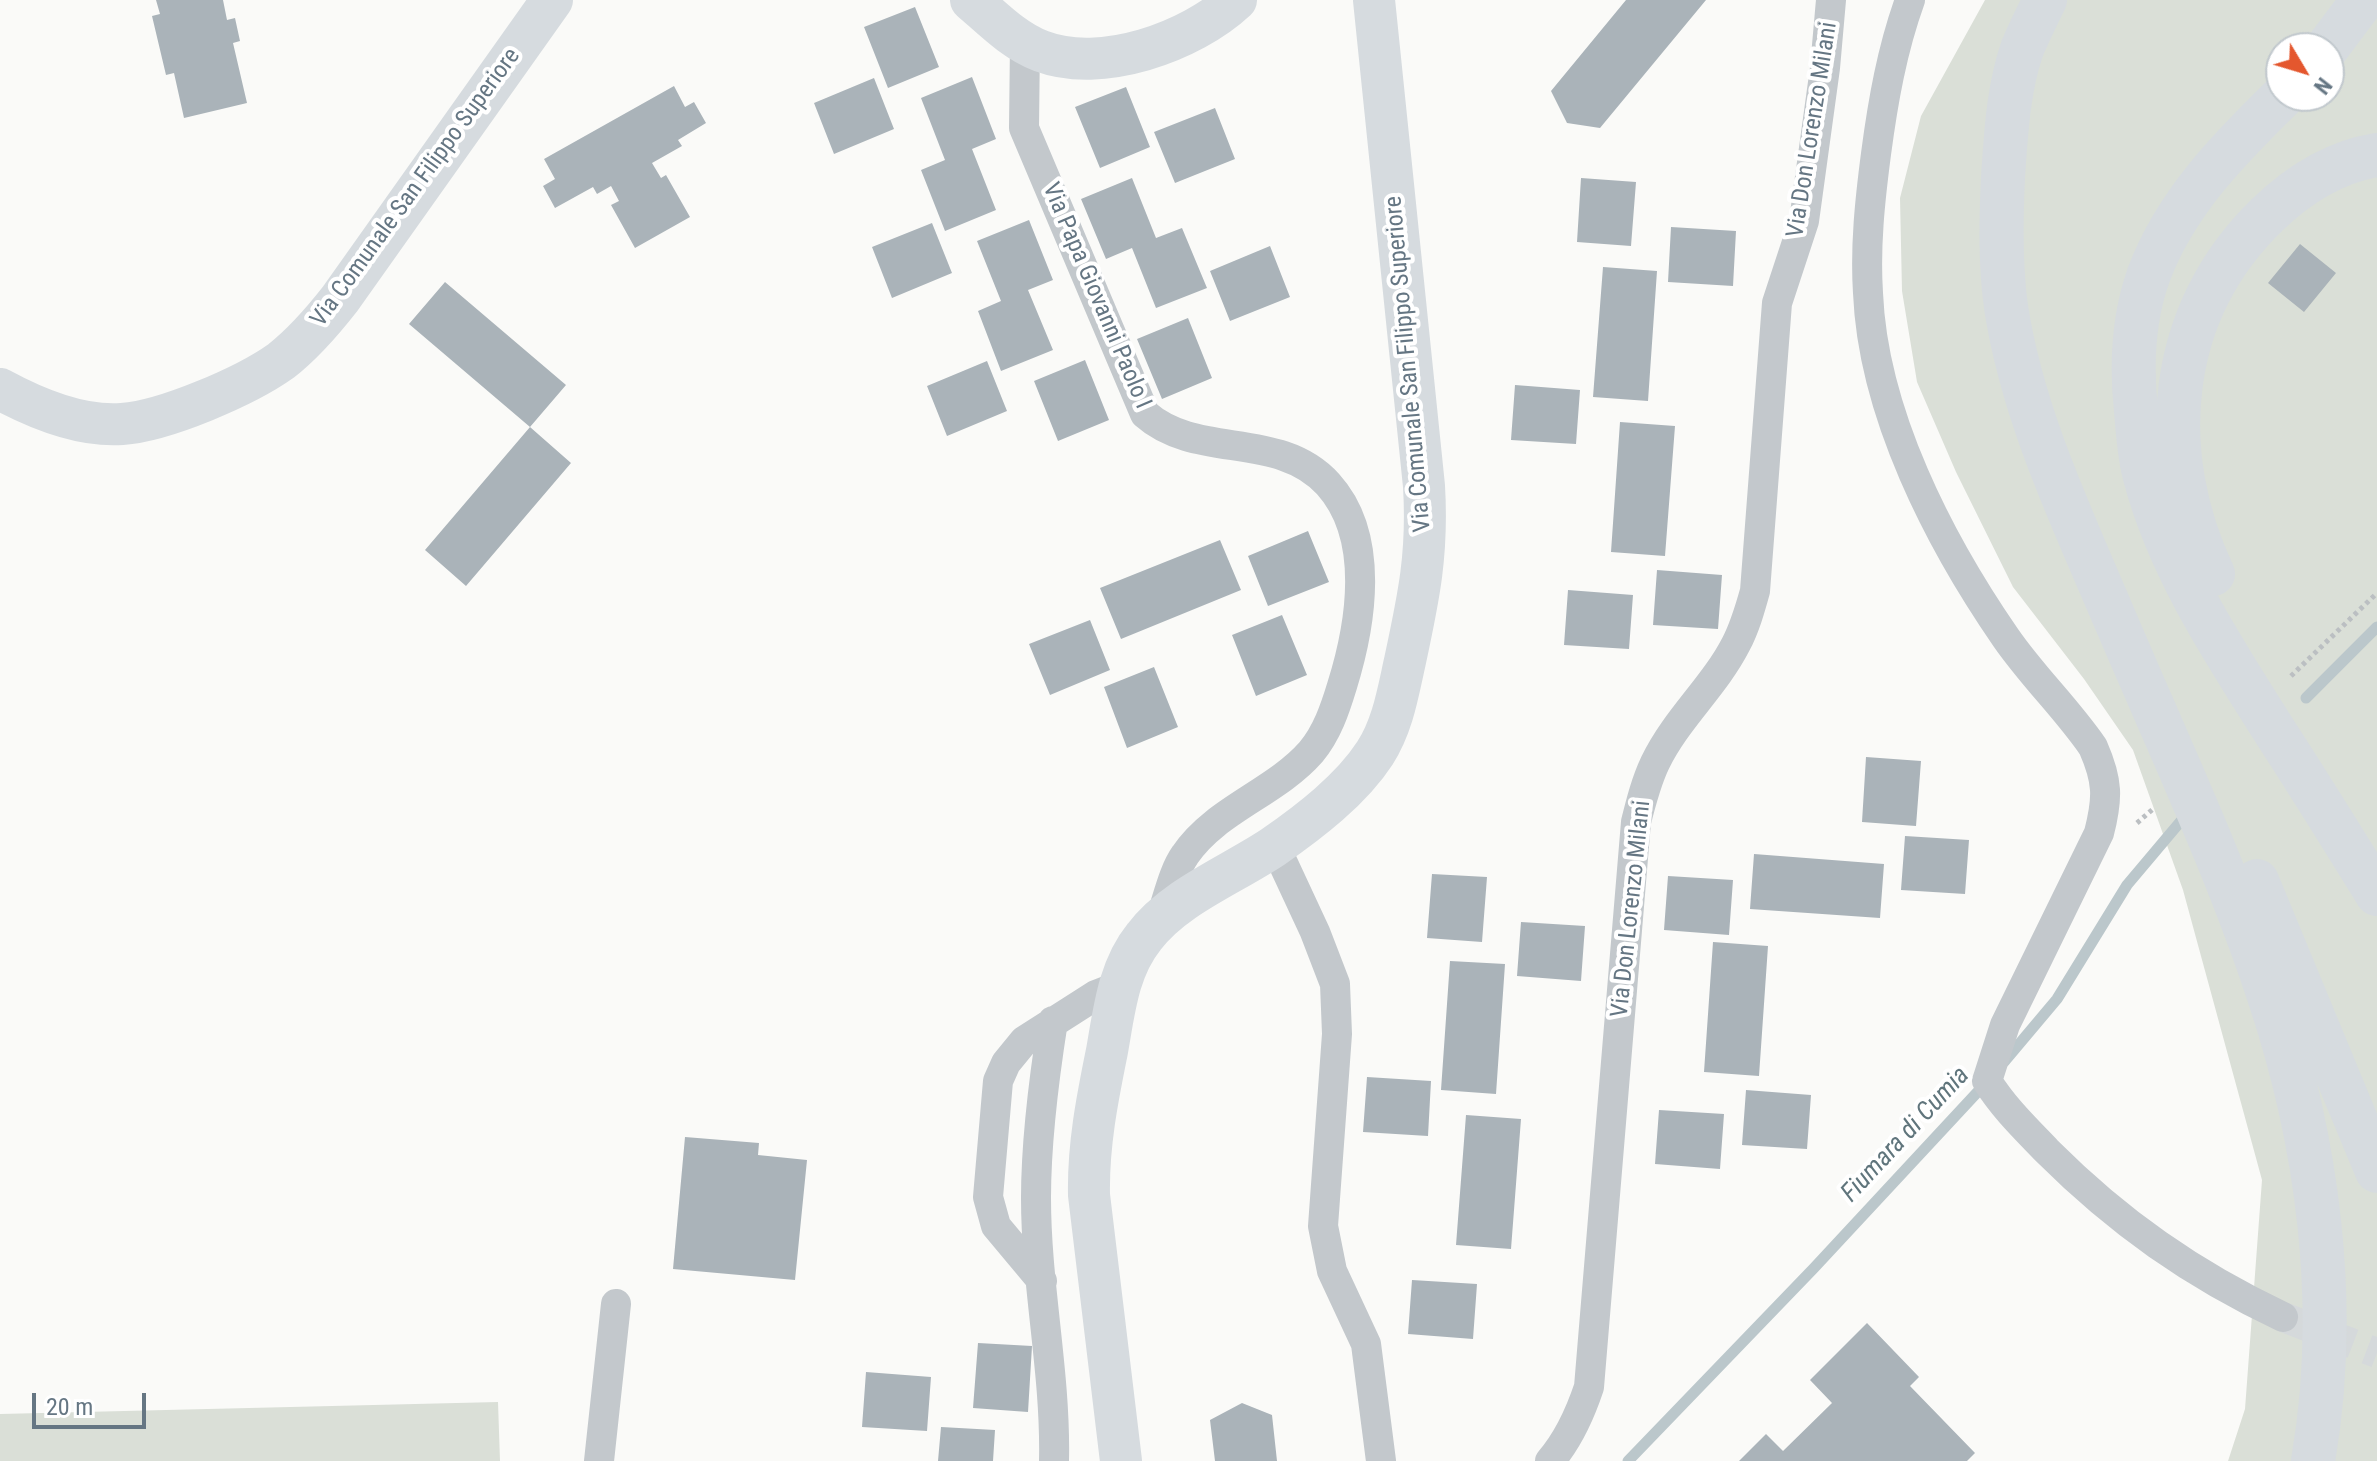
<!DOCTYPE html>
<style>
body{margin:0}
#map{position:relative;width:2377px;height:1461px;overflow:hidden;background:#fafaf8;font-family:"Roboto Condensed",sans-serif}
canvas{display:block}
.north{position:absolute;left:2265px;top:32px;width:80px;height:80px;box-sizing:border-box;background:#fff;border:2px solid #c1c8cd;border-radius:50%;rotate:128deg;font-size:22px;font-weight:700;line-height:32px;text-align:center;color:#657683}
.north::after{content:'';display:block;margin:auto;width:28px;height:36px;background:#e4572e;clip-path:polygon(50% 0,100% 100%,50% 72%,0 100%)}
.scale{position:absolute;left:32px;top:1393px;width:114px;height:36px;box-sizing:border-box;border:4px solid #657683;border-top:0;padding-left:10px;font-size:24px;line-height:28px;white-space:nowrap;color:#657683;-webkit-text-stroke:6px #fff;paint-order:stroke}
</style>
<div id="map">
<canvas width="2377" height="1461"></canvas>
<div class="north">N</div>
<div class="scale">20 m</div>
</div>
<script>
const ctx = document.querySelector('canvas').getContext('2d');
ctx.lineJoin = 'round';
function fill(path, color) { ctx.fillStyle = color; ctx.fill(path, 'evenodd'); }
function stroke(path, color, width, dash) { ctx.strokeStyle = color; ctx.lineWidth = width; ctx.lineCap = dash ? 'butt' : 'round'; ctx.setLineDash(dash || []); ctx.stroke(path); }
function label(font, color, halo, rows, align = 'center') {
  ctx.font = font + ' "Roboto Condensed",sans-serif'; ctx.lineWidth = 8; ctx.setLineDash([]); ctx.textBaseline = 'middle'; ctx.strokeStyle = halo; ctx.fillStyle = color; for (const [text, x, y, turn = 0] of rows) {
    ctx.save(); ctx.translate(x, y); ctx.rotate((+turn || 0) * Math.PI / 180); ctx.textAlign = isNaN(turn) ? turn : align; if (halo) ctx.strokeText(text, 0, 0); ctx.fillText(text, 0, 0); ctx.restore();
  }
}
fill(new Path2D(`
 M1985,0h392v1461h-149l17,-52 17,-229 -79,-290 -50,-140 -49,-71 -71,-92 -57,-115 -39,-90 -15,-91 -2,-93 21,-82zM2281,48h48v48h-48z
 M498,1402l2,59h-500v-47z`), '#dadfd7');
stroke(new Path2D(`
 M2306,698l71,-71
 M2004,1062l53,-63 70,-114 59,-70
 M1628,1461l186,-193 171,-184`), '#bbc7cb', 11);
fill(new Path2D(`
 M156,0h67l4,20 8,-2 5,23 -7,2 14,60 -63,15 -10,-45 -8,2 -14,-59 8,-2z
 M1626,0h80l-106,128 -33,-5 -16,-32z
 M915,7l24,60 -51,21 -24,-61z
 M972,77l24,62 -24,10 24,61 -51,21 -24,-61 24,-10 -24,-62z
 M874,78l20,51 -60,25 -20,-51z
 M674,86l11,21 9,-5 12,21 -28,17 4,6 -30,17 9,15 5,-3 24,42 -55,31 -24,-43 8,-4 -8,-15 -14,8 -4,-7 -38,21 -12,-22 12,-7 -11,-20z
 M1126,87l24,60 -50,21 -25,-61z
 M1215,108l20,51 -60,24 -21,-51z
 M1132,178l24,60 26,-10 25,60 -51,20 -24,-60 -26,11 -25,-60z
 M1581,178l55,4 -5,64 -54,-4z
 M1029,220l24,60 -25,10 25,60 -52,21 -23,-60 23,-10 -24,-60z
 M932,223l20,50 -60,25 -20,-51z
 M1671,227l65,4 -3,55 -65,-4z
 M2300,244l36,29 -32,39 -36,-29z
 M1270,246l20,51 -60,24 -20,-50z
 M1603,267l54,4 -9,130 -55,-4z
 M445,282l121,103 -36,42 -121,-103z
 M1188,318l24,60 -50,21 -25,-60z
 M1085,360l24,60 -51,21 -24,-60z
 M987,361l20,50 -60,25 -20,-50z
 M1515,385l65,5 -4,54 -65,-4z
 M1620,422l55,4 -10,130 -54,-4z
 M530,427l41,36 -105,123 -41,-36z
 M1308,531l21,51 -61,24 -20,-50z
 M1220,540l21,50 -120,49 -21,-51z
 M1657,570l65,5 -4,54 -65,-4z
 M1568,590l65,5 -4,54 -65,-4z
 M1282,615l25,60 -51,21 -24,-61z
 M1090,620l20,50 -60,25 -21,-51z
 M1154,667l24,60 -51,21 -23,-61z
 M1866,757l55,4 -5,65 -54,-4z
 M1905,836l64,4 -4,54 -64,-4z
 M1754,854l130,10 -4,54 -130,-9z
 M1432,874l55,3 -5,65 -55,-4z
 M1668,876l65,4 -4,55 -65,-5z
 M1521,922l64,4 -4,55 -64,-5z
 M1713,942l55,4 -9,130 -55,-4z
 M1450,961l55,3 -9,130 -55,-4z
 M1367,1077l64,4 -3,55 -65,-4z
 M1746,1090l65,5 -4,54 -65,-4z
 M1659,1110l65,4 -4,55 -65,-5z
 M1466,1115l55,4 -10,130 -55,-4z
 M685,1137l74,6 -1,12 49,5 -12,120 -122,-11z
 M1412,1280l65,4 -4,55 -65,-5z
 M1867,1323l52,54 -9,9 65,67 -8,8h-228l27,-27 17,17 49,-48 -22,-23z
 M978,1343l54,3 -4,66 -55,-4z
 M866,1372l65,5 -4,54 -65,-4z
 M1242,1403l30,12 5,46h-62l-5,-41z
 M941,1427l54,3 -2,31h-55z`), '#aab3b9');
stroke(new Path2D(`
 M2283,1317l94,36`), '#d5d9db', 30, [30, 15]);
stroke(new Path2D(`
 M2291,676l86,-83
 M2137,823l16,-14`), '#bbbfc2', 5, [4, 4]);
stroke(new Path2D(`
 M1910,0c-18,50 -27,101 -34,154 -6,46 -11,92 -8,139 5,120 71,248 138,345 27,39 61,71 87,109 15,34 15,51 6,86l-94,192 -18,56c17,27 38,47 60,70 71,71 145,123 236,166
 M1025,43l-1,85 121,286c52,46 134,16 183,70 48,53 33,141 14,202 -7,23 -15,47 -31,66 -36,41 -96,58 -126,103 -12,17 -17,43 -24,62
 M1275,846l40,86 20,52 2,50 -14,192 9,45 34,73 15,117
 M1053,1021c-9,57 -17,118 -17,177 0,88 20,175 18,263
 M1042,1281l-46,-55 -8,-29 10,-116 8,-18 18,-22 72,-46 23,-9
 M599,1461l17,-157
 M1550,1461c19,-22 30,-47 39,-74l47,-565c5,-20 10,-40 19,-59 21,-44 59,-76 81,-119 9,-17 14,-35 19,-53l22,-288 27,-82 21,-153 6,-68`), '#c3c8cc', 30);
stroke(new Path2D(`
 M971,0c21,18 43,41 70,51 60,23 150,-9 195,-51
 M0,389c35,19 81,38 122,35 43,-3 124,-38 159,-63 23,-18 41,-39 59,-62l212,-299
 M1121,1461l-32,-266c-1,-49 8,-95 18,-144 7,-39 11,-82 37,-114 30,-40 87,-62 129,-90 36,-25 78,-57 102,-94 18,-28 23,-61 30,-92 14,-65 23,-108 19,-175l-50,-486`), '#d6dbdf', 42);
stroke(new Path2D(`
 M2045,0c-8,16 -16,32 -23,49 -14,41 -16,85 -19,128 -2,43 -3,87 3,130 17,111 68,215 111,317 52,122 109,243 151,369 50,148 72,313 45,468
 M2327,48l36,-48
 M2283,96c-53,52 -107,106 -134,178 -16,44 -18,90 -13,137 2,22 3,45 9,66 25,94 81,177 132,258 34,52 67,106 100,159
 M2213,574c-58,-123 -46,-262 54,-359 31,-30 67,-53 110,-60
 M2257,881l120,290`), '#d6dbdf', 44);
label('24px', '#657683', '#fff', [
 ["Via Don Lorenzo Milani",1813,130,-81],
 ["Via Comunale San Filippo Superiore",416,188,-54],
 ["Via Papa Giovanni Paolo I",1096,296,67],
 ["Via Comunale San Filippo Superiore",1409,364,-95],
 ["Via Don Lorenzo Milani",1632,909,-84]
]);
label('italic 26px', '#60757c', '#fff', [
 ["Fiumara di Cumia",1906,1135,-47]
]);
</script>
